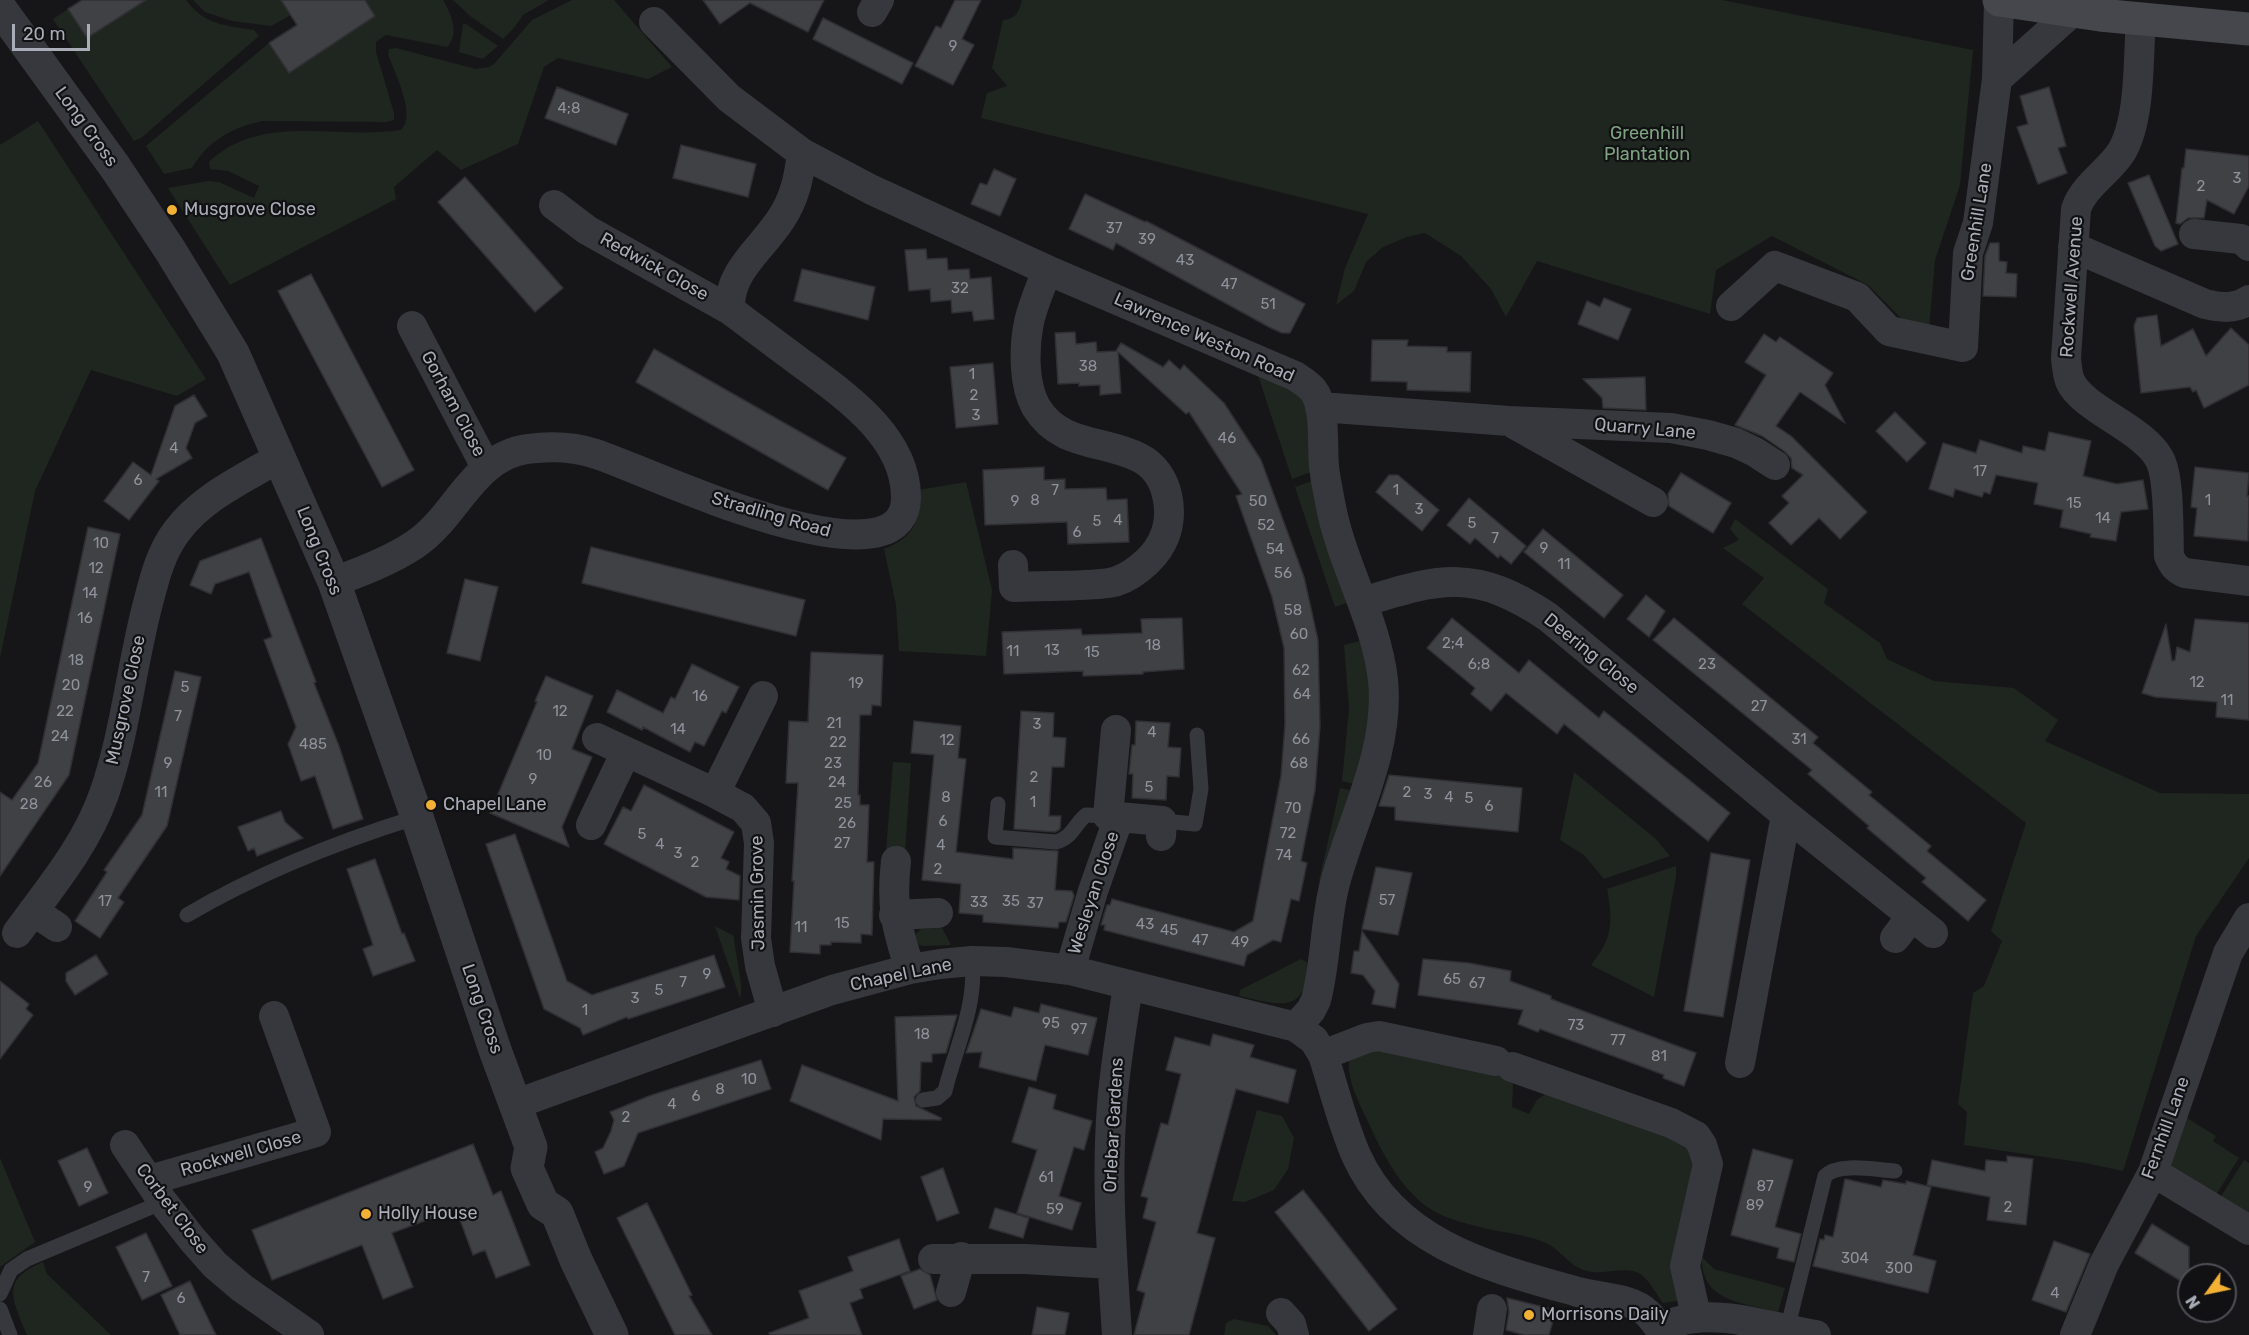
<!DOCTYPE html>
<style>
body{margin:0}
#map{position:relative;width:2249px;height:1335px;overflow:hidden;background:#161618;font-family:Rubik,sans-serif}
canvas{display:block}
.north{position:absolute;left:2177px;top:1263px;width:60px;height:60px;box-sizing:border-box;background:#111113;border:2px solid #4d4f55;border-radius:50%;rotate:237deg;font-size:16px;font-weight:700;line-height:24px;text-align:center;color:#a8adb8}
.north::after{content:'';display:block;margin:auto;width:21px;height:27px;background:#f2b134;clip-path:polygon(50% 0,100% 100%,50% 72%,0 100%)}
.scale{position:absolute;left:12px;top:24px;width:78px;height:27px;box-sizing:border-box;border:3px solid #a8adb8;border-top:0;padding-left:8px;font-size:18px;line-height:21px;white-space:nowrap;color:#a8adb8;-webkit-text-stroke:4px #111113;paint-order:stroke}
</style>
<div id="map">
<canvas width="2249" height="1335"></canvas>
<div class="north">N</div>
<div class="scale">20 m</div>
</div>
<script>
const ctx = document.querySelector('canvas').getContext('2d');
ctx.lineJoin = 'round';
function fill(path, color) { ctx.fillStyle = color; ctx.fill(path, 'evenodd'); }
function stroke(path, color, width, dash) { ctx.strokeStyle = color; ctx.lineWidth = width; ctx.lineCap = dash ? 'butt' : 'round'; ctx.setLineDash(dash || []); ctx.stroke(path); }
function label(font, color, halo, rows, align = 'center') {
  ctx.font = font + ' Rubik,sans-serif'; ctx.lineWidth = 4.5; ctx.setLineDash([]); ctx.textBaseline = 'middle'; ctx.strokeStyle = halo; ctx.fillStyle = color; for (const [text, x, y, turn = 0] of rows) {
    ctx.save(); ctx.translate(x, y); ctx.rotate((+turn || 0) * Math.PI / 180); ctx.textAlign = isNaN(turn) ? turn : align; if (halo) ctx.strokeText(text, 0, 0); ctx.fillText(text, 0, 0); ctx.restore();
  }
}
fill(new Path2D(`
 M146,0h40c17,24 40,26 68,30l5,6 -118,102 -7,3 -81,-122 15,-10 19,29z
 M193,0h88l10,15 -20,11 -39,-5 -27,-9z
 M365,0h78c8,13 17,34 4,47l-61,-12 -10,7v10l18,61v7l-7,2 -125,-1c-31,7 -54,20 -70,47l-28,6 -18,-28 123,-103 21,28 85,-55z
 M453,0h96l-26,15 -10,14 -10,10 -33,-23z
 M572,0h42l58,67 -24,12 -90,-21 -14,9 -26,77 -57,26 -24,-20 -43,37 2,12 -166,86 -62,-97 40,-7 11,1 35,16 5,-12 -31,-15 -18,-2 -1,-7c51,-50 129,-22 192,-32 16,-15 -7,-58 -13,-76l1,-5 7,-1 80,21 13,-2 5,-3 38,-44z
 M1022,0h700l251,50 -13,135 -25,75 -6,70 -26,-10 -35,-35 -96,-49 -56,34 -6,44 -173,-53 -31,56 -15,-28 -30,-33 -36,-23 -18,4 -24,10 -17,15 -12,29 -18,14 9,-37 23,-54 -387,-96 6,-25 20,-7 -15,-18 11,-48c13,-1 16,-8 19,-20z
 M463,24h3l32,22 -15,13 -24,-7z
 M38,121l168,258 -29,17 -86,-26 -56,121 -35,167v-513z
 M1256,369l35,15 15,17 8,70 -22,8z
 M1315,480l34,122 -14,5 -40,-120z
 M966,482l26,108 -6,66 -87,-5 -3,-46 -12,-56c29,-11 38,-29 34,-59z
 M1735,519l93,70 -4,14 56,40 7,16 47,22 80,7 44,32 -13,21 115,52 89,1v64l-53,78 -73,235 -38,-8 -121,-18 3,-33 -9,-8 15,-111 11,-7 18,-45 -11,-10 35,-108 -284,-219 22,-26 -41,-30 16,-8 -9,-11z
 M1360,641l9,31 3,32 -14,81 -16,-4 7,-72 -5,-64z
 M893,762l18,1 -6,90 -19,-1z
 M1574,772l82,67 14,17 -66,23 -20,-24 -24,-15z
 M1340,788l17,4 -34,90 -4,-1z
 M1676,866v11l-22,120 -63,-32c22,-27 22,-43 16,-76z
 M715,926l19,10c0,14 11,54 6,62z
 M942,928l9,17 -28,1 -7,-2 -2,-8 7,-7z
 M1301,959l6,3c1,55 -30,42 -68,34l1,-6z
 M1372,1048l127,25 14,11 -1,23 17,7 8,-14 8,-6 140,47 13,17 -21,143 -14,2c-6,-8 -11,-18 -19,-26 -13,-14 -40,-1 -57,-6 -17,-4 -26,-21 -41,-28 -18,-8 -40,-10 -58,-14 -19,-5 -40,-9 -56,-19 -29,-18 -49,-55 -62,-84 -9,-20 -23,-44 -21,-65z
 M1257,1110l25,6 12,22 -6,31 -14,21 -29,12 -13,-1z
 M2182,1115l34,21 -3,5 26,17 -23,37 -45,-25 -5,-22z
 M0,1158l35,84 -35,25z
 M2244,1160l5,3v52l-29,-17z
 M1702,1257l12,12 71,19 -7,24c-33,-9 -78,-10 -76,-55z
 M43,1262l4,12 64,61h-84c-15,-37 -27,-55 16,-73z
 M1234,1319l34,7 8,9h-52l2,-12z`), '#1e261f');
const building = new Path2D(`
 M82,0h64l-59,38 -19,-29z
 M281,0h84l10,16 -86,57 -20,-30 28,-18z
 M703,0h121l-16,32 -58,-29 -30,21z
 M955,0h26l-19,39 12,6 -21,40 -38,-19 21,-40 5,2z
 M823,18l90,45 -11,21 -89,-45z
 M557,87l71,27 -12,31 -71,-27z
 M2049,87l17,59 -8,2 9,25 -29,11 -21,-57 11,-3 -8,-28z
 M681,145l75,19 -8,33 -75,-19z
 M2186,149l63,7v30l-15,28 -27,-14 -3,18h-16l-8,6 -4,-1 6,-55h2z
 M994,169l22,10 -16,37 -29,-12 9,-21 7,2z
 M2149,175l29,69 -17,7 -6,-5 -27,-63z
 M465,177l98,111 -28,24 -97,-110z
 M1085,194l60,28 1,-1 159,83 -15,29h-8l-13,-6 -153,-84 -3,7 -44,-21z
 M1990,243h9v18l8,1 -1,11 11,1 -1,23 -33,-1 2,-40z
 M926,249l1,10 20,-1 1,12 21,-1 1,10 21,-2 3,42 -20,2 -2,-10 -20,2 -1,-13 -20,2 -1,-13 -21,2 -4,-41z
 M802,269l73,18 -7,33 -74,-19z
 M311,274l103,196 -32,17 -104,-196z
 M1604,298l27,11 -13,31 -40,-16 9,-23 13,6z
 M2157,315l4,31 32,-17 13,27 25,-28 18,17v40l-45,23 -8,-18 -3,2 -3,-5 -49,6 -7,-67 3,-8z
 M1075,332l1,12 20,-2 1,10 19,-1 5,-8 42,24 6,-7 11,10 4,-5 40,38 37,57 43,117 14,63 2,86 -5,64 -14,71 6,2 -8,38 -8,-2 -10,43 -8,-2 -26,15 -3,11 -140,-36 1,-5h-4l6,-20h3l2,-6 122,33 19,-11 28,-145 4,-52 -1,-76 -12,-51 -36,-101 6,-2 -53,-82 -3,2 -68,-62 3,41 -21,2v-10l-21,1v-3l-21,1 -3,-51z
 M1764,334l12,8 4,-5 53,36 -8,12 20,38 -45,-31 -24,34 15,10 76,76 -27,27 -21,-21 -28,27 -22,-22 20,-20 -7,-7 21,-21 -11,-7 -1,-10 -7,-7 -22,-15 -27,-11 31,-50 -21,-13z
 M1372,340h36l-1,6 40,1v5h24l-1,40 -63,-2v-8l-36,-1z
 M654,349l192,109 -18,32 -192,-108z
 M993,363l5,61 -42,4 -6,-61z
 M1645,377l1,33 -43,-2 -1,-10 -19,-19z
 M194,395l13,21 -12,7 -9,25 6,10 -36,21 3,2 -30,39 -25,-19 29,-39 18,13 24,-69z
 M1895,412l31,31 -19,19 -31,-31z
 M2049,432l42,9 -8,35 34,8 26,-4 5,29 -27,3 -5,29 -26,-4 1,-3 -31,-7 3,-17 -29,-6 4,-21 -42,-8 -6,19 -6,-2 -2,5 -27,-8 -2,8 -24,-8 14,-46 33,10 4,-13 42,13 1,-7 22,5z
 M1044,467v13l21,-1v10l41,-1 1,12 20,-1 2,43 -61,2 -1,-22 -82,3 -2,-55z
 M2195,467l54,6 -2,23h2l-1,45 -54,-5 3,-28 -6,-1z
 M1681,473l50,30 -18,30 -44,-27 -1,-12z
 M1389,475h9l41,35 -17,21 -46,-39z
 M1469,498l57,48 -15,18 -11,-9 -2,3 -23,-20 -5,6 -23,-19z
 M88,527l32,7 -51,241 -69,101v-84l12,8 26,-37z
 M1543,529l80,66 -19,23 -80,-66z
 M261,538l55,144 -2,1 25,63 24,73 -30,10 -18,-53 -14,5 -13,-37 8,-17 -32,-87 8,-3 -23,-65 -34,12 -4,10 -21,-9 10,-24z
 M591,547l214,53 -9,36 -214,-53z
 M465,579l33,8 -18,74 -33,-8z
 M1646,595l19,16 -16,26 -22,-18z
 M1182,618l2,51 -41,3v2l-60,2v-5l-79,3 -2,-42 79,-3 1,6 60,-2 -1,-14z
 M1452,618l67,55 10,-13 70,58 5,-7 126,102 -22,28 -144,-117 -7,10 -51,-41 -15,18 -20,-17 4,-6 -48,-40z
 M1674,618l144,119 -5,6 59,49 -3,3 62,51 -4,5 59,49 -18,21 -46,-39 4,-4 -59,-50 2,-2 -61,-52 4,-4 -159,-130z
 M2195,619l54,4v97l-33,-3 1,-15 -62,-5 -13,-4 24,-69 6,37 3,-1 2,-13 13,5z
 M811,652l72,3 -2,51 -9,-1 -1,10h-11l-2,80h2v10h9l-2,57h7l-2,73 -11,-1v9l-30,-1v3h-11v9l-30,-2 4,-71h-2l6,-98h-12l3,-62 19,1z
 M692,664l47,23 -13,26 -4,-2 -18,35 -9,-4 -5,10 -47,-25 -1,3 -35,-18 10,-22 46,23 8,-16 4,2z
 M175,671l26,6 -34,149 -49,72 6,4 -24,36 -25,-17 32,-49 -3,-2 38,-55z
 M546,676l47,20 -21,53 20,8 -30,70 7,20 -79,-34 47,-111 -2,-1z
 M1021,711l33,2 -1,24 13,1 -2,29h-12l-3,49h12l-1,13 -5,3 -41,-3z
 M914,721l47,5 -3,32 8,1 -10,93 57,7v-11l45,3 -3,39 17,1 2,5 -8,26h-7l-1,6 -75,-6v-7l-24,-2 2,-29 -39,-4 12,-125 -23,-2z
 M1136,721l34,2 -2,24 13,1 -2,29 -12,-1 -1,24 -34,-2 1,-24h-4l3,-29h3z
 M1389,775l133,13 -4,44 -123,-12v-13l-16,-1z
 M644,785l90,47 -13,26 8,4 -3,7 14,7 -1,24 -33,-3 -102,-53 19,-37 8,4z
 M281,811l4,11 18,16 -46,18 -3,-8 -6,3 -10,-24z
 M515,834l52,147 25,14 122,-40 11,32 -97,32 -1,-2 -44,18 -3,-7 -36,-19 -58,-165z
 M1711,853l39,7 -27,157 -39,-6z
 M375,859l27,75 2,-1 11,28 -42,15 -10,-27 10,-4 -26,-76z
 M1376,867l36,6 -14,62 -36,-6z
 M1362,931l37,53 -4,24 -23,-4 3,-13 -12,-16 -12,-2 3,-22h5z
 M96,955l12,19 -33,21 -9,-14v-8z
 M1423,959l46,4 42,8 -1,10 41,15v3l145,54 -12,33 -21,-8 1,-3 -21,-8 -103,-38 -2,3 -20,-8 5,-14 -105,-15z
 M0,981l29,23 -3,5 7,6 -33,44z
 M1041,1004l56,14 -9,37 -43,-10 -9,36 -57,-14 3,-15 -16,1 15,-44 30,8 3,-10 25,6z
 M957,1015l-11,38 -14,1v8h-11l-1,29 -6,6 2,9 25,12v2l-58,-1 -2,21 -91,-39 12,-36 96,36 -3,-84z
 M1213,1034l41,11 -4,12 46,13 -8,33 -52,-14 -39,144 18,5 -26,97h-55l11,-42 -8,-3 19,-68 -13,-4 5,-20 -7,-2 20,-73 7,2 13,-51 -15,-4 9,-33 35,9z
 M761,1060l10,29 -133,44 -14,33 -20,8 -9,-22 8,-4 8,-17 3,-11 -4,-8 39,-16z
 M1029,1087l27,8 -3,14 39,12 -8,29 -10,-3 -15,49 22,7 -9,27 -55,-17 20,-63 -25,-8z
 M473,1144l20,51 8,-4 29,74 -34,13 -11,-28 -12,5 -17,-46 -64,24 21,54 -30,12 -21,-54 -90,35 -20,-50z
 M87,1148l21,45 -29,13 -21,-45z
 M1753,1149l40,11 -18,67 26,7 -7,28 -17,-4 2,-10 -48,-13z
 M2007,1156l26,3 -7,66 -39,-5 3,-23 -63,-12 5,-25 53,11 1,-11 21,2z
 M943,1168l16,45 -22,8 -16,-44z
 M1845,1179l36,8 2,-7 23,4v-3l25,6 -18,68 23,6 -8,32 -115,-27 7,-27 4,1 1,-5 8,2z
 M1303,1190l94,119 -28,22 -94,-119z
 M647,1203l45,92 -3,1 23,39h-37l-58,-117z
 M995,1208l34,10 -6,20 -34,-10z
 M2152,1224l37,23v39l-54,-33z
 M146,1233l26,53 -30,14 -26,-53z
 M899,1239l11,32 -50,18 3,9 -13,5 12,32h-92l-1,-2 40,-15 -10,-27 54,-20 -5,-14z
 M2054,1241l36,13 -24,58 -34,-12z
 M920,1269l10,6 7,25 -23,9 -13,-33z
 M190,1281l11,23 15,31h-36l-19,-40z
 M1507,1298l49,12 -7,25h-25l-18,-5 3,-18z
 M1037,1307l32,6 -4,22h-33z`);
fill(building, '#404145');
stroke(building, '#303034', 1.5);
stroke(new Path2D(`
 M998,804l-3,33 61,5c16,-4 18,-17 30,-27l22,1
 M1162,821l33,3 6,-35 -4,-54
 M187,915c73,-43 150,-73 230,-98
 M923,1100l14,-2 8,-7c10,-42 32,-85 27,-130
 M0,1294l11,-24 16,-11 136,-57
 M0,1309l10,26
 M1787,1330l38,-154c14,-14 51,-6 70,-5`), '#37383d', 15);
stroke(new Path2D(`
 M872,12l7,-12
 M2141,19c-3,38 0,99 -19,132 -13,21 -38,34 -46,58l-10,149c1,8 1,15 4,23 13,29 74,47 90,79 10,20 8,72 9,96 4,9 7,13 16,17l64,8
 M654,22l75,76 73,55 70,37 175,80 248,106c6,4 13,8 18,14 13,16 9,55 11,76 1,12 4,24 6,36 11,62 46,116 53,178 7,71 -30,136 -48,203 -10,38 -9,79 -19,117l-5,10 -15,17
 M1997,79l76,-68
 M554,205l33,25 143,80
 M2194,234l47,5 8,7
 M2073,247l132,57c17,4 30,5 44,-4
 M1731,306l44,-40 82,31 32,34 74,16 5,-94 10,-30 19,-144 2,-79
 M412,326l74,141
 M1320,407l189,14 162,7 37,7 28,8 19,9 20,13
 M1514,424l139,78
 M1013,565l1,22c30,-2 65,0 95,-4 20,-3 44,-23 53,-41 14,-27 7,-69 -22,-84 -36,-19 -79,-10 -104,-51 -13,-23 -12,-60 -7,-85 4,-18 12,-35 18,-52
 M334,582c26,-10 56,-21 80,-37 42,-27 58,-88 113,-96 23,-3 48,-2 69,5 43,13 312,144 310,42 -1,-62 -65,-103 -109,-136 -22,-16 -44,-33 -67,-50 -2,-39 31,-60 51,-91 14,-21 18,-42 21,-66
 M1363,602c78,-25 114,-33 185,15l238,198 147,118
 M1116,730l-8,86 54,5 -1,15
 M597,738l118,55 28,15 13,15 3,20 -3,95 4,28 13,46
 M715,793l48,-97
 M591,825l35,-73
 M896,861c-5,44 0,66 14,108
 M33,911l24,16
 M894,915l44,-2
 M17,933c32,-44 69,-87 87,-139 21,-60 27,-125 43,-187 7,-27 13,-54 30,-76 25,-34 68,-53 103,-74
 M1895,938l17,-22
 M1070,970l23,-79 26,-74
 M1323,1055l44,-17 12,-2 117,25
 M1740,1063l46,-248
 M1512,1067l159,56 25,13 6,9 6,19 -23,102 11,50
 M516,1104l316,-114 78,-21 30,-5 32,-3 34,1 64,8 226,57 18,13 9,15c11,33 19,68 33,100 40,90 137,113 222,137 21,6 53,5 69,21 5,4 8,10 12,14
 M125,1145l38,57 29,37 23,26 27,23 67,47
 M2153,1172l96,58
 M150,1180l166,-48 -42,-116
 M933,1259h92l87,5
 M951,1292l10,-35
 M1281,1313l10,11 3,11
 M1676,1322c41,-14 97,6 140,13
 M1117,1335c-5,-76 -11,-154 -5,-230 3,-40 10,-79 16,-119
 M1488,1335l4,-26
 M2075,1335l29,-71 49,-92 75,-219 21,-35`), '#37383d', 30);
stroke(new Path2D(`
 M0,8l115,159 55,83 63,103 101,229 83,235 78,233 36,97 -4,21 16,36 14,9 19,47 36,75`), '#37383d', 33);
stroke(new Path2D(`
 M1999,0l101,15 149,14`), '#45474d', 33);
for (const [x, y, r, color] of [
 [172,210,6,"#f2b134"],
 [431,805,6,"#f2b134"],
 [366,1214,6,"#f2b134"],
 [1529,1315,6,"#f2b134"]
]) { const dot = new Path2D(); dot.arc(x, y, r, 0, 2 * Math.PI); ctx.fillStyle = color; ctx.fill(dot); stroke(dot, '#111113', 2); }
label('15px', '#8e929b', null, [
 ["9",953,47],
 ["4;8",569,109],
 ["3",2237,179],
 ["2",2201,187],
 ["37",1114,229],
 ["39",1147,240],
 ["43",1185,261],
 ["47",1229,285],
 ["32",960,289],
 ["51",1268,305],
 ["38",1088,367],
 ["1",972,375],
 ["2",974,396],
 ["3",976,416],
 ["46",1227,439],
 ["4",174,449],
 ["17",1980,472],
 ["6",138,481],
 ["7",1055,491],
 ["1",1396,491],
 ["8",1035,501],
 ["1",2208,501],
 ["9",1015,502],
 ["50",1258,502],
 ["15",2074,504],
 ["3",1419,510],
 ["14",2103,519],
 ["4",1118,521],
 ["5",1097,522],
 ["5",1472,524],
 ["52",1266,526],
 ["6",1077,533],
 ["7",1495,539],
 ["10",101,544],
 ["9",1544,549],
 ["54",1275,550],
 ["11",1564,565],
 ["12",96,569],
 ["56",1283,574],
 ["14",90,594],
 ["58",1293,611],
 ["16",85,619],
 ["60",1299,635],
 ["2;4",1453,644],
 ["18",1153,646],
 ["13",1052,651],
 ["11",1013,652],
 ["15",1092,653],
 ["18",76,661],
 ["6;8",1479,665],
 ["23",1707,665],
 ["62",1301,671],
 ["12",2197,683],
 ["19",856,684],
 ["20",71,686],
 ["5",185,688],
 ["64",1302,695],
 ["16",700,697],
 ["11",2227,701],
 ["27",1759,707],
 ["22",65,712],
 ["12",560,712],
 ["7",178,717],
 ["21",834,724],
 ["3",1037,725],
 ["14",678,730],
 ["4",1152,733],
 ["24",60,737],
 ["66",1301,740],
 ["31",1799,740],
 ["12",947,741],
 ["22",838,743],
 ["485",313,745],
 ["10",544,756],
 ["9",168,764],
 ["23",833,764],
 ["68",1299,764],
 ["2",1034,778],
 ["9",533,780],
 ["26",43,783],
 ["24",837,783],
 ["5",1149,788],
 ["11",161,793],
 ["2",1407,793],
 ["3",1428,795],
 ["8",946,798],
 ["4",1449,798],
 ["5",1469,799],
 ["1",1033,803],
 ["25",843,804],
 ["28",29,805],
 ["6",1489,807],
 ["70",1293,809],
 ["6",943,822],
 ["26",847,824],
 ["72",1288,834],
 ["5",642,835],
 ["27",842,844],
 ["4",660,845],
 ["4",941,846],
 ["3",678,854],
 ["74",1284,856],
 ["2",695,863],
 ["2",938,870],
 ["57",1387,901],
 ["17",105,902],
 ["35",1011,902],
 ["33",979,903],
 ["37",1035,904],
 ["15",842,924],
 ["43",1145,925],
 ["11",801,928],
 ["45",1169,931],
 ["47",1200,941],
 ["49",1240,943],
 ["9",707,975],
 ["65",1452,980],
 ["7",683,983],
 ["67",1477,984],
 ["5",659,991],
 ["3",635,999],
 ["1",585,1011],
 ["95",1051,1024],
 ["73",1576,1026],
 ["97",1079,1030],
 ["18",922,1035],
 ["77",1618,1041],
 ["81",1659,1057],
 ["10",749,1080],
 ["8",720,1090],
 ["6",696,1097],
 ["4",672,1105],
 ["2",626,1118],
 ["61",1046,1178],
 ["87",1765,1187],
 ["9",88,1188],
 ["89",1755,1206],
 ["2",2008,1208],
 ["59",1055,1210],
 ["304",1855,1259],
 ["300",1899,1269],
 ["7",146,1278],
 ["4",2055,1294],
 ["6",181,1299]
]);
label('18px', '#a8adb8', '#111113', [
 ["Long Cross",86,127,54],
 ["Greenhill Lane",1977,222,-81],
 ["Redwick Close",654,267,29],
 ["Rockwell Avenue",2072,287,-86],
 ["Lawrence Weston Road",1204,338,24],
 ["Gorham Close",453,404,62],
 ["Quarry Lane",1645,429,5],
 ["Stradling Road",771,515,16],
 ["Long Cross",319,551,68],
 ["Deering Close",1591,654,39],
 ["Musgrove Close",126,700,-78],
 ["Jasmin Grove",758,893,-91],
 ["Wesleyan Close",1094,893,-72],
 ["Chapel Lane",901,975,-12],
 ["Long Cross",482,1009,71],
 ["Orlebar Gardens",1114,1125,-87],
 ["Fernhill Lane",2166,1128,-70],
 ["Rockwell Close",241,1154,-16],
 ["Corbet Close",172,1209,53]
]);
label('18px', '#7fa381', '#111113', [
 ["Greenhill",1647,134],
 ["Plantation",1647,155]
]);
label('18px', '#a8adb8', '#111113', [
 ["Musgrove Close",184,210],
 ["Chapel Lane",443,805],
 ["Holly House",378,1214],
 ["Morrisons Daily",1541,1315]
], 'left');
</script>
